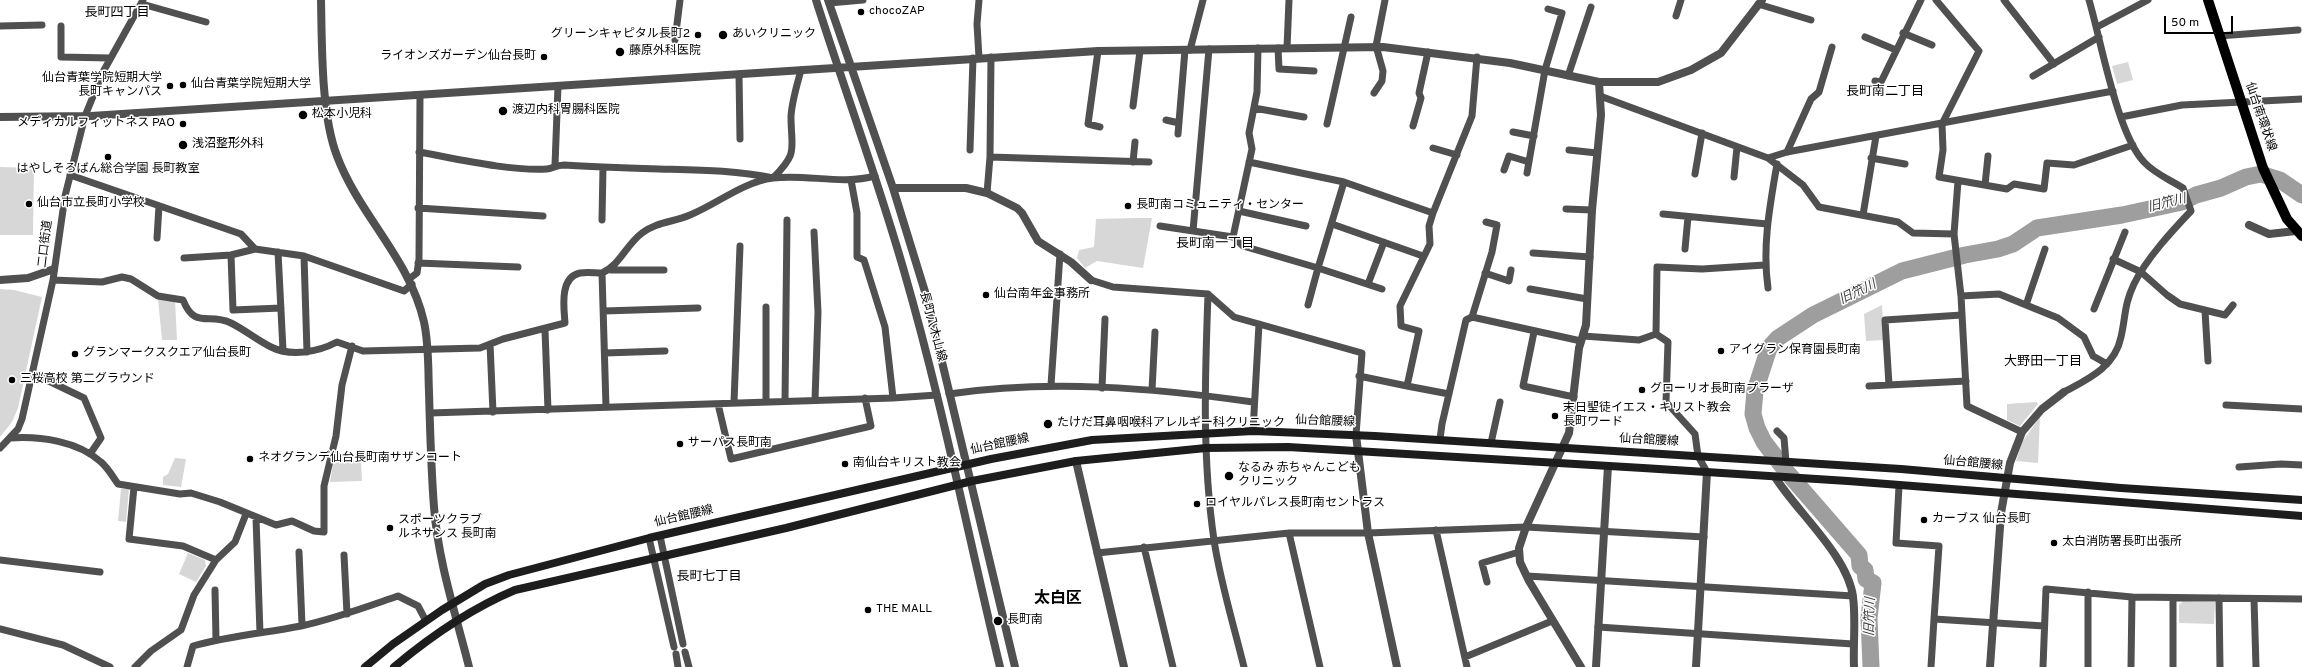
<!DOCTYPE html>
<meta charset="utf-8">
<style>
body{margin:0}
#map{position:relative;width:2302px;height:667px;overflow:hidden;background:#fff;font-family:Overpass,sans-serif}
canvas{display:block}
.scale{position:absolute;left:2164px;top:16px;width:69px;height:18px;box-sizing:border-box;border:2px solid #000;border-top:0;padding-left:5px;font-size:12px;line-height:14px;white-space:nowrap;color:#000;-webkit-text-stroke:3px #fff;paint-order:stroke}
</style>
<div id="map">
<canvas width="2302" height="667"></canvas>
<div class="scale">50 m</div>
</div>
<script>
const ctx = document.querySelector('canvas').getContext('2d');
ctx.lineJoin = 'round';
function fill(path, color) { ctx.fillStyle = color; ctx.fill(path, 'evenodd'); }
function stroke(path, color, width, dash) { ctx.strokeStyle = color; ctx.lineWidth = width; ctx.lineCap = dash ? 'butt' : 'round'; ctx.setLineDash(dash || []); ctx.stroke(path); }
function label(font, color, halo, rows, align = 'center') {
  ctx.font = font + ' Overpass,"Noto Sans JP",sans-serif'; ctx.lineWidth = 3; ctx.setLineDash([]); ctx.textBaseline = 'middle'; ctx.strokeStyle = halo; ctx.fillStyle = color; for (const [text, x, y, turn = 0] of rows) {
    ctx.save(); ctx.translate(x, y); ctx.rotate((+turn || 0) * Math.PI / 180); ctx.textAlign = isNaN(turn) ? turn : align; if (halo) ctx.strokeText(text, 0, 0); ctx.fillText(text, 0, 0); ctx.restore();
  }
}
fill(new Path2D(`
 M2128,62l5,18 -16,4 -5,-18z
 M0,167l34,1 -1,67h-33z
 M1135,218h17l-9,50 -46,-7 -12,7 -8,-10 2,-8 15,-3 2,-28z
 M0,289l14,1 28,7 -24,111 -6,14 -12,15z
 M158,299l17,1 2,40h-15z
 M1882,305l2,35 -18,1 -2,-27z
 M2037,402l1,2 -18,22 -13,-6v-16z
 M2040,417l-2,46 -22,-2 6,-19z
 M175,458l11,1 -5,28 -18,-2v-8l5,-3z
 M338,460l23,1 1,20 -32,1 3,-18z
 M121,489h8l-3,33 -8,-1z
 M188,553l17,7 1,6 -10,16 -17,-8z
 M2183,601l32,1 -1,22 -35,-1v-18z`), '#d7d7d7');
stroke(new Path2D(`
 M1871,667l-2,-49 4,-35 -7,-4 -1,-9 -5,-4 -1,-11 -73,-84 -22,-29 -7,-14 -4,-14 2,-23 14,-43 9,-10 35,-23 89,-44 63,-16 33,-6 15,-5 24,-16 85,-13 60,-13 14,-7 25,-7 25,-11 15,-3 19,6 22,15`), '#9e9e9e', 17);
stroke(new Path2D(`
 M979,0l-2,24 2,34
 M1936,0l43,51 -37,73 1,26 -4,27 68,12 7,-5 30,5 3,-26 27,2 59,-20
 M2004,0l50,64
 M829,3l34,-3
 M142,4l64,18
 M1758,4l53,16
 M1676,16l5,-16
 M0,26l42,-1
 M61,26v31l49,1
 M2097,27l51,-27
 M1903,33l29,12
 M2219,36l79,-6
 M1865,37l31,13
 M675,40l5,-40
 M1278,48l1,21 35,2
 M1287,48l2,-48
 M1190,50l13,-50
 M1098,51l-10,73 12,3
 M739,74l1,65
 M1568,76l23,-69
 M2033,76l66,-39
 M1875,81l6,1 40,-82
 M1374,93l8,-12 1,-10 -7,-25 9,-46
 M1600,96l168,62 35,27 16,22 79,15 15,11 41,1
 M1133,106l7,-55
 M1254,108l50,9
 M2121,117l61,-12 120,-6
 M1166,120l13,3
 M1327,124l24,-107
 M1413,126l8,-28 -2,-5 9,-41
 M1513,132l21,4
 M1178,134l7,-84
 M1433,148l24,7
 M970,150l3,-92
 M1569,150l28,3
 M419,152c39,7 89,19 128,17 5,0 9,-4 17,-4 31,2 63,3 95,4 39,1 76,1 114,9 26,-26 18,-28 18,-62 1,-15 6,-31 10,-46
 M1787,152l24,-53 8,-7 13,-45
 M990,157l159,5
 M1768,158l19,-6 326,-61
 M1871,158l34,6
 M1133,162l2,-20
 M1249,162l95,20 89,31
 M555,165l3,-79
 M1504,170l5,-14 20,6
 M1527,173l18,-103 17,-57 -14,-4
 M1695,174l7,-41
 M70,175l171,59 14,15 49,7 100,35 8,-7
 M1734,177l3,-30
 M851,180l6,33v44l7,3 21,67 8,71
 M1958,181l-4,53 7,62 6,110 55,26
 M1985,185l3,-29
 M987,193l3,-36 1,-100
 M418,208l125,8
 M1566,209l26,1
 M1239,211l67,15
 M1663,214l104,10
 M1863,215l13,-79
 M602,220l1,-53
 M1332,224l91,32
 M1160,226l73,11 10,9 75,22 26,-86
 M1193,231l16,-182
 M814,232l4,80 -3,88
 M1233,237l19,-88 -3,-16 8,-41 1,-44
 M157,238l2,-32
 M1685,249l3,-32
 M278,252l5,98
 M1533,253l57,4
 M231,255l2,55 48,-2
 M304,256l3,96
 M184,258l47,-3 24,-6
 M2113,259l28,13 26,23 13,9 45,11 8,-10
 M418,263l100,4
 M611,270h53
 M1485,273l24,8 2,-11
 M409,279l8,-6 2,-14 1,-164
 M53,280l49,2 20,-5 9,2 27,17 25,4c12,30 26,12 48,23 14,7 26,17 40,24 20,10 47,5 66,-5l26,9 117,-3 23,-9 62,-16c-1,-14 -6,-46 15,-50 7,-1 15,0 22,0
 M1091,280l22,7 95,7 26,23 128,36 -6,82
 M1368,284l16,-42
 M1768,288c-6,-42 2,-83 9,-124
 M1530,289l57,10
 M1208,294c-3,82 -6,164 6,246 6,41 20,86 30,127
 M1961,296l38,-2 59,24 26,19 9,19 14,8
 M1308,305l10,-37 64,21
 M2026,305l19,-56
 M2094,309l31,-77
 M604,311l94,-3
 M2205,311l3,50
 M1472,317l20,-65 5,-27 -11,-3
 M545,330l3,80
 M1534,332l-11,54 51,11
 M1656,334l1,-67 45,2 63,-4
 M1583,336l56,4 17,-6 12,8 -2,60 29,32 3,22 9,16
 M490,344l3,68
 M605,353l60,-2
 M32,373l52,25 17,40 -11,16
 M1359,376l48,10 12,-55 -18,-5 -1,-20 30,-62 -1,-18 4,-13 39,-97 5,-59
 M1051,385l9,-131
 M1889,385l-4,-65 77,-5
 M1407,386l42,8
 M1869,386l97,-5
 M1102,388l3,-69
 M1152,390l3,-58
 M2064,392c24,-13 51,-25 57,-55 5,-22 3,-32 13,-53 12,-25 38,-53 57,-73l-8,-23c-14,-9 -28,-14 -39,-26 -27,-28 -43,-122 -55,-162
 M949,394c101,-15 204,-6 304,8
 M766,401v-94
 M785,401l2,-181
 M734,402l6,-156
 M718,404l13,55 140,-33 -6,-28
 M2226,405l76,4
 M606,407l-4,-134c18,-8 24,-28 40,-40 14,-11 32,-11 48,-18 27,-11 53,-33 83,-37 34,-4 69,7 102,-2
 M430,413l463,-15 44,-3
 M1253,431l6,-107
 M1777,431l7,7 2,24
 M10,438c30,-2 68,3 91,24 7,6 12,15 17,22l62,10 11,-1 29,9 56,23 16,-4 22,10 10,1v-46l12,-50 6,-51 10,-39
 M1440,439l2,-15 24,-104 6,-3 109,24
 M1491,443l9,-41
 M0,448l18,-19 4,-10 31,-139 12,-84 20,-80 18,-44 40,-72
 M2239,467l42,-3 21,1
 M1899,486l-3,57 43,3 -5,73 110,7
 M134,487l-5,52 54,7 33,14 -22,35 -13,35 -30,21 -16,16
 M256,518l4,115
 M1436,530l31,137
 M1289,533l31,134
 M660,536l23,108
 M649,538l25,109
 M1144,547l29,120
 M299,552l3,73
 M1097,553l192,-20h79l158,-6 178,10
 M344,555l3,59
 M0,560l100,12
 M216,560l19,-18 11,-28
 M1527,576l326,20
 M1487,582l-5,-19 37,-11
 M215,590l1,50
 M2219,598l1,69
 M2254,599l2,68
 M1598,627l255,17
 M0,629l63,16 47,22
 M685,652l4,15
 M676,654l2,13
 M1465,657l87,-36
 M187,667l6,-21c36,-10 72,-13 108,-20 33,-7 65,-19 97,-30l20,10 8,15
 M1931,667l3,-48
 M2043,667l3,-78 86,8
 M2088,667v-75
 M2131,667l1,-70 170,2
 M2173,667v-68`), '#505050', 7);
stroke(new Path2D(`
 M321,0c1,45 0,115 16,156 22,59 73,103 87,166 5,23 4,46 5,70 1,38 2,76 5,115 4,54 22,108 35,160
 M816,0c29,91 62,180 88,271 38,131 64,264 96,396
 M828,0l65,188 33,107 89,372
 M0,117l91,-1 1007,-65 285,-4 127,16 89,19h59l33,-12 30,-17 41,-53
 M893,188h73l21,5 30,15 5,5 16,28 33,21 20,18
 M2249,225l20,9 27,-3
 M0,280l28,-2 26,-9
 M1356,435l12,98 29,134
 M1076,461l48,206
 M1775,477c22,35 73,79 78,120 3,22 0,47 1,70
 M1581,667l-52,-86 -9,-19 -1,-14 7,-21 43,-94 10,-85 7,-23 6,-115 9,-95 -2,-33
 M1596,667l12,-201
 M1696,667l11,-195
 M1990,667l11,-154 9,-50 12,-31 20,-23 22,-17`), '#505050', 8);
stroke(new Path2D(`
 M365,667l28,-23 49,-34 43,-26 24,-9 140,-37 342,-79 101,-19 161,-9 122,5 526,33 220,19 181,12
 M394,667c37,-31 76,-58 121,-77l271,-62 186,-47 104,-20 130,-13 82,-1 355,21 205,13 454,35`), '#1d1d1d', 8);
stroke(new Path2D(`
 M2208,0l55,168 24,51 15,17`), '#000', 10);
for (const [x, y, r, color] of [
 [861,12,4,"#000"],
 [698,35,4,"#000"],
 [723,35,5,"#000"],
 [620,52,5,"#000"],
 [544,57,4,"#000"],
 [183,85,4,"#000"],
 [170,86,4,"#000"],
 [503,111,5,"#000"],
 [303,115,5,"#000"],
 [183,124,4,"#000"],
 [183,145,5,"#000"],
 [108,157,4,"#000"],
 [29,204,4,"#000"],
 [1128,206,4,"#000"],
 [986,295,4,"#000"],
 [1721,351,4,"#000"],
 [75,354,4,"#000"],
 [12,380,4,"#000"],
 [1642,390,4,"#000"],
 [1555,416,4,"#000"],
 [1048,424,5,"#000"],
 [680,444,4,"#000"],
 [250,459,4,"#000"],
 [845,464,4,"#000"],
 [1229,476,5,"#000"],
 [1197,504,4,"#000"],
 [1924,520,4,"#000"],
 [390,528,4,"#000"],
 [2054,543,4,"#000"],
 [868,610,4,"#000"],
 [998,621,5,"#000"]
]) { const dot = new Path2D(); dot.arc(x, y, r, 0, 2 * Math.PI); ctx.fillStyle = color; ctx.fill(dot); stroke(dot, '#fff', 1.5); }
label('12px', '#000', '#fff', [
 ["chocoZAP",869,12],
 ["グリーンキャピタル長町2",690,35,"right"],
 ["あいクリニック",732,35],
 ["藤原外科医院",629,52],
 ["ライオンズガーデン仙台長町",536,57,"right"],
 ["仙台青葉学院短期大学",162,79,"right"],
 ["長町キャンパス",162,93,"right"],
 ["仙台青葉学院短期大学",191,85],
 ["渡辺内科胃腸科医院",512,111],
 ["松本小児科",312,115],
 ["メディカルフィットネス PAO",175,124,"right"],
 ["浅沼整形外科",192,145],
 ["はやしそろばん総合学園 長町教室",108,170,"center"],
 ["仙台市立長町小学校",37,204],
 ["長町南コミュニティ・センター",1136,206],
 ["仙台南年金事務所",994,295],
 ["アイグラン保育園長町南",1729,351],
 ["グランマークスクエア仙台長町",83,354],
 ["三桜高校 第二グラウンド",20,380],
 ["グローリオ長町南プラーザ",1650,390],
 ["末日聖徒イエス・キリスト教会",1563,409],
 ["長町ワード",1563,423],
 ["たけだ耳鼻咽喉科アレルギー科クリニック",1057,424],
 ["サーパス長町南",688,444],
 ["ネオグランデ仙台長町南サザンコート",258,459],
 ["南仙台キリスト教会",853,464],
 ["なるみ 赤ちゃんこども",1238,469],
 ["クリニック",1238,483],
 ["ロイヤルパレス長町南セントラス",1205,504],
 ["カーブス 仙台長町",1932,520],
 ["スポーツクラブ",398,521],
 ["ルネサンス 長町南",398,535],
 ["太白消防署長町出張所",2062,543],
 ["THE MALL",876,610],
 ["長町南",1007,621]
], 'left');
label('12px', '#000', '#fff', [
 ["仙台南環状線",2260,117,71],
 ["二口街道",46,244,-83],
 ["長町八木山線",932,327,75],
 ["仙台館腰線",1325,422,2],
 ["仙台館腰線",1649,441,3],
 ["仙台館腰線",1000,445,-12],
 ["仙台館腰線",1973,464,5],
 ["仙台館腰線",684,517,-13]
]);
label('13px', '#000', '#fff', [
 ["長町四丁目",117,13],
 ["長町南二丁目",1885,92],
 ["長町南一丁目",1215,244],
 ["大野田一丁目",2043,362],
 ["長町七丁目",709,577]
]);
label('italic 13px', '#3f3f3f', '#fff', [
 ["旧笊川",2167,204,-14],
 ["旧笊川",1858,293,-26],
 ["旧笊川",1871,617,-88]
]);
label('bold 16px', '#000', '#fff', [
 ["太白区",1058,600]
]);
</script>
